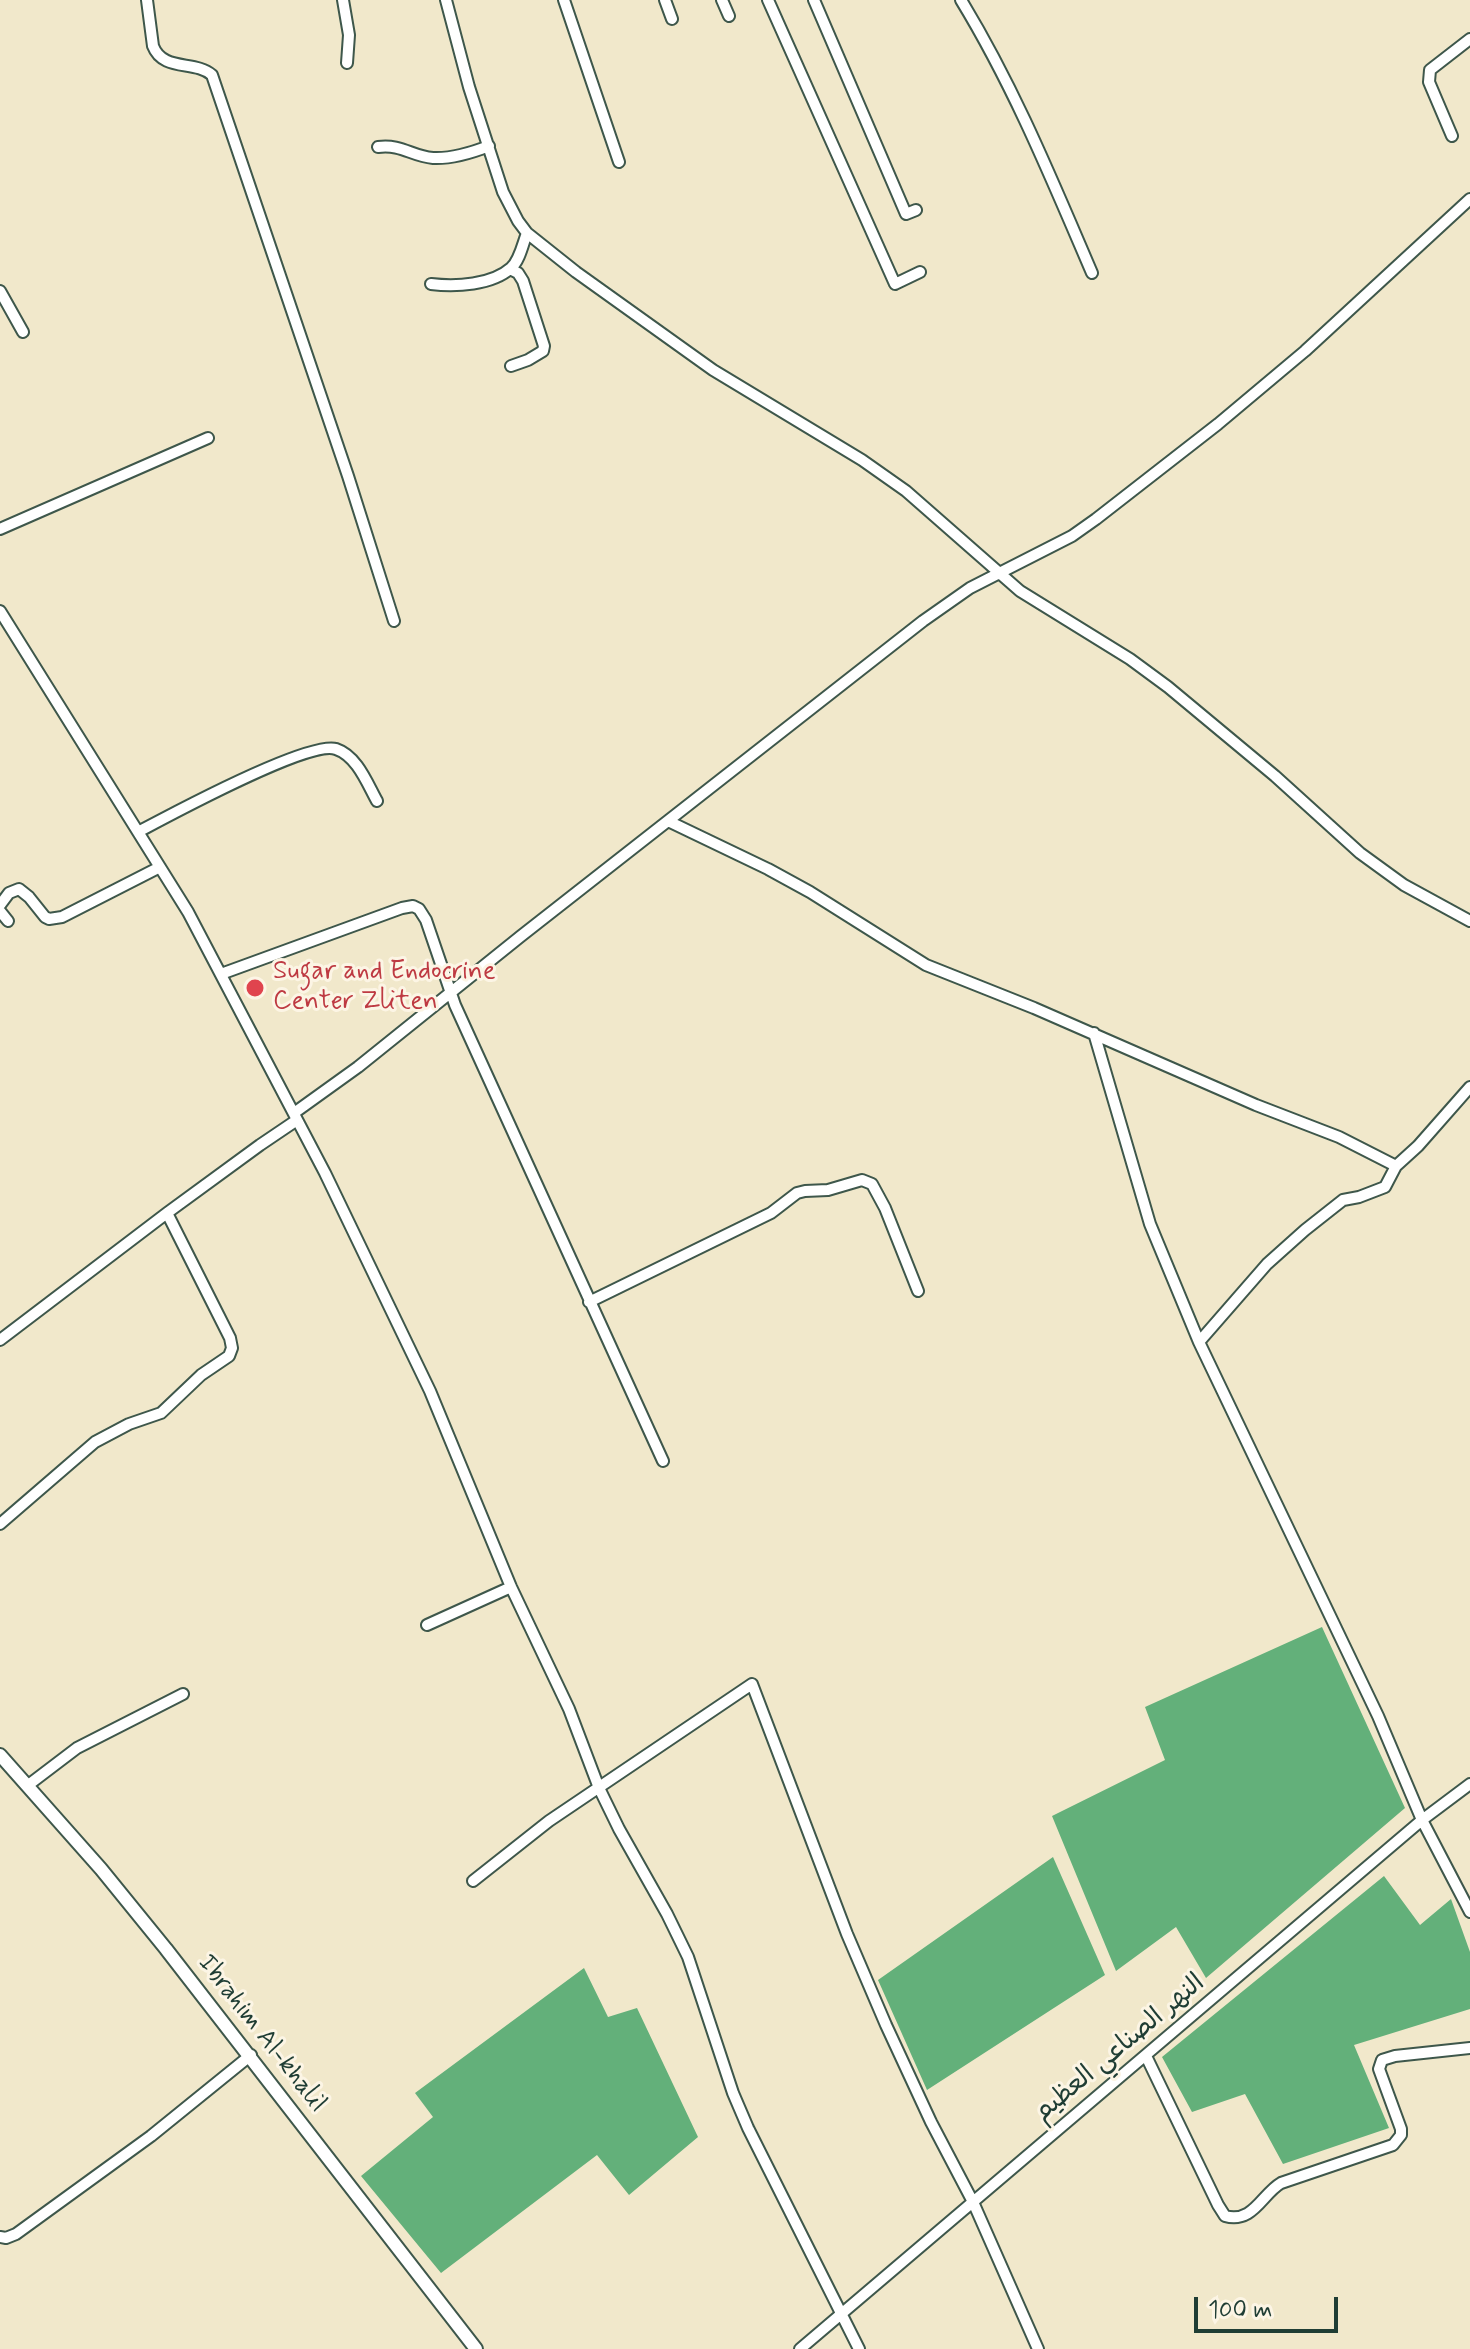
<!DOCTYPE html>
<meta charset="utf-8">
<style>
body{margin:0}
#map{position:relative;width:1470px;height:2349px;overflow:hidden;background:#f1e8cb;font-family:Mynerve,sans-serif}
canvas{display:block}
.scale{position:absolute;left:1194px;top:2297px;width:144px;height:36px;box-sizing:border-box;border:4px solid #1f3d34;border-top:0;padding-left:10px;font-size:24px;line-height:28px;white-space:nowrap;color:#1f3d34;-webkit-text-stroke:6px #fcf5e5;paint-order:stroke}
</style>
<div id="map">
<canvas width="1470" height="2349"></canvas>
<div class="scale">100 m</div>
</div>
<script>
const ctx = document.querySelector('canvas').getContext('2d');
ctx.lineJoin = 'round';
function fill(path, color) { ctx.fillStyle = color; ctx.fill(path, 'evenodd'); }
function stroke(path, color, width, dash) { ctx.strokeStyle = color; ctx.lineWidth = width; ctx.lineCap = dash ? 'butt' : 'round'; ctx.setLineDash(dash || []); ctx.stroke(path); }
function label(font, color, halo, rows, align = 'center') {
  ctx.font = font + ' Mynerve,"Playpen Sans Arabic",sans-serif'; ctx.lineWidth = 6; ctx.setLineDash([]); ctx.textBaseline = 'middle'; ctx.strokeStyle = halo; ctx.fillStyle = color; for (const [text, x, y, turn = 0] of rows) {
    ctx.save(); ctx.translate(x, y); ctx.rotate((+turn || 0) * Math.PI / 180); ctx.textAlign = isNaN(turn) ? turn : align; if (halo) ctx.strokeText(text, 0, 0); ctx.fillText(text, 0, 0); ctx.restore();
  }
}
fill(new Path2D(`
 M1322,1627l83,181 -199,170 -30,-51 -60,44 -64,-155 113,-56 -20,-53z
 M1053,1857l52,118 -178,115 -49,-110z
 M1384,1876l36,49 31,-26 19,53v57l-116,36 35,83 -106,36 -38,-70 -53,18 -30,-55z
 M584,1968l24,49 29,-9 61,129 -69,58 -32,-40 -156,118 -80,-97 72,-59 -18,-24z`), '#63b07a');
const minor = new Path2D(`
 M147,0l6,46c10,26 42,14 59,29l136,401 46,145
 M343,0l6,35 -2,28
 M446,0l23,87 34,105 15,29 9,12 49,39 137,98 149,90 44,31 114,100 110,68 38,28 107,89 85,77 44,32 66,36
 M564,0l55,162
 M665,0l7,19
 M722,0l7,16
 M768,0l127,284 25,-12
 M814,0l92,214 10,-4
 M961,0c53,87 91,180 131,273
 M1452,136l-23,-54 1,-12 40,-31
 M378,147c24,-3 33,9 55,11 19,1 38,-5 56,-12
 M510,269l8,4 5,8 21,65 -1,5 -15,9 -17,6
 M431,284c25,3 61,1 80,-16 9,-8 12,-25 16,-35
 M0,291l23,41
 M0,529l208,-91
 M0,611l188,301 137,261 105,218 81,196 58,122 30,79 20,41 48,85 21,43 45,136 15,35 111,221
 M668,821l100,48 42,23 116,73 108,43 222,97 83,32 57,29
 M138,832c30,-16 171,-92 198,-83 21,7 31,34 41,52
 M0,905l9,-12 10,-4 10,8 16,20 4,2 13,-2 98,-50
 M0,911l8,10
 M221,974l181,-66 11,-2 6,3 7,11 29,85 208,456
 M1094,1033l56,191 49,118 179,374 44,104 48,92
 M294,1113l64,-46 163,-131 402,-315 47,-33 102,-52 24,-17 122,-95 87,-73 165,-152
 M589,1302l182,-89 26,-20 8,-2 23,-1 34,-10 10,4 13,24 33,83
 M0,1340l167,-127 93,-68 37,-25
 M1199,1342l68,-78 38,-34 38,-30 16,-3 26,-10 11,-21 22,-20 52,-59
 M0,1524l95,-82 34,-18 32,-11 40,-38 28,-19 3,-8 -2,-10 -63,-125
 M427,1625l84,-38
 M27,1786l50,-38 106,-54
 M473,1881l76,-60 203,-137 95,250 39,91 45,97 42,80 65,147
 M1146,2056l72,149 7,11c28,8 37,-22 56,-33l112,-38 8,-10v-6l-22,-60 3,-9 13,-4 75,-8
 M0,2237l6,1 10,-4 135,-98 100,-81
 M800,2349l622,-529 48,-36`);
const tertiary = new Path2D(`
 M0,1755l101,114 65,80 310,400`);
stroke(minor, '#3e574b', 14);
stroke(tertiary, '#3e574b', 16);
stroke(minor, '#fff', 10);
stroke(tertiary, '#fff', 12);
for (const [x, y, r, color] of [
 [255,988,10,"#e0444e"]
]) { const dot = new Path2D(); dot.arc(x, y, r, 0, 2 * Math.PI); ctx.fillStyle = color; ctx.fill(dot); stroke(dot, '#fcf5e5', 3); }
label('26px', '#be3a42', '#fcf5e5', [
 ["Sugar and Endocrine",273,973],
 ["Center Zliten",273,1003]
], 'left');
label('26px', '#1f3d34', '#fcf5e5', [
 ["Ibrahim Al-khalil",261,2034,52],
 ["النهر الصناعي العظيم",1120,2049,-40]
]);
</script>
